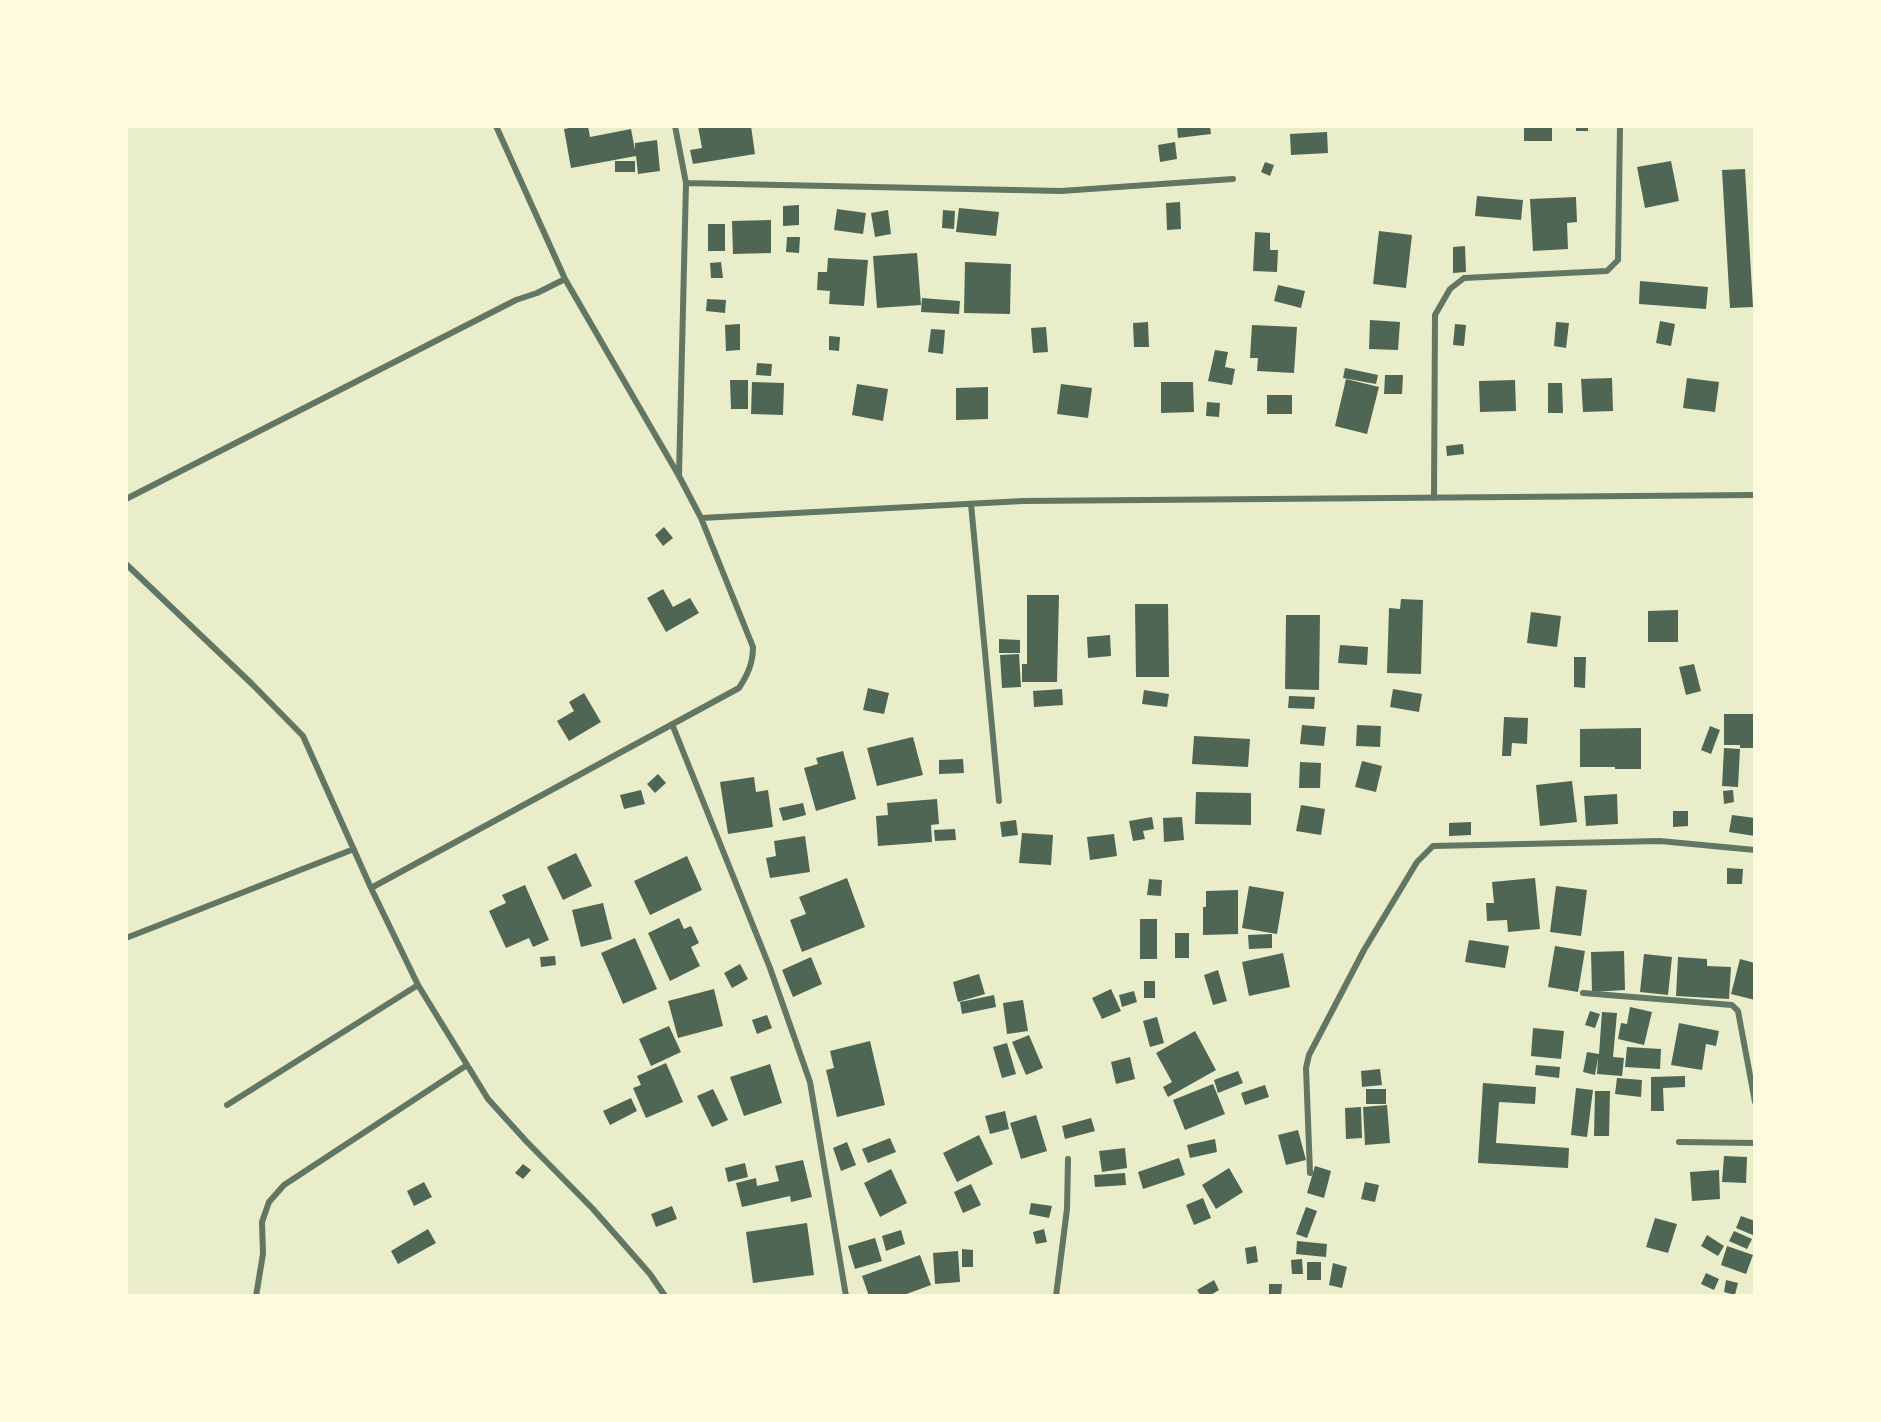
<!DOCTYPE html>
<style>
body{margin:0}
#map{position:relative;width:1881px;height:1422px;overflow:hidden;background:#e9edc9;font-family:Montserrat,sans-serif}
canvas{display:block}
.frame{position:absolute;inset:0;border:128px solid #fefae0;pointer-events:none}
</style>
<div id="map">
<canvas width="1881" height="1422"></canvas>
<div class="frame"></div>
</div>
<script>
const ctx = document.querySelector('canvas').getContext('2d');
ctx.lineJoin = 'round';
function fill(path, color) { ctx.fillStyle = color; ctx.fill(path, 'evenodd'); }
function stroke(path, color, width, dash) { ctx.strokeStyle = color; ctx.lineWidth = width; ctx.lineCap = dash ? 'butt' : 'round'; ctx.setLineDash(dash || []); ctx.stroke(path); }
fill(new Path2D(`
 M579,126h9l2,11 41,-8 4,21v-7l22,-3 3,31 -22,3 -2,-18 -65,12 -7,-39z
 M698,126h53l4,28 -62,10 -3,-14 12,-2z
 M1177,126h33l1,8 -33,4z
 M1524,126h28v15h-28z
 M1576,126h12v5h-12z
 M1327,132l1,21 -37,2 -1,-21z
 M1175,142l2,17 -17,3 -2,-17z
 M615,161h20v11h-20z
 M1671,161l8,40 -34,7 -8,-41z
 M1265,162l9,3 -4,11 -9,-4z
 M1745,169l8,138 -23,1 -8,-138z
 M1477,196l46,4 -2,20 -46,-4z
 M1576,197l1,25 -10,1 1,26 -35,2 -3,-52z
 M1180,202l1,27 -14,1 -1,-27z
 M799,205v20l-16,1v-20z
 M959,208l40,4 -3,24 -40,-4z
 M837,209l29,4 -3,21 -29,-4z
 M888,210l3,24 -16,3 -4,-24z
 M943,210l12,1 -1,18 -12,-1z
 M771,220v33l-38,1 -1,-33z
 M708,224h17v27h-17z
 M1379,231l33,4 -6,53 -33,-4z
 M1255,232l15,1v17h8l-1,22 -24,-1z
 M787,237h13l-1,16 -13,-1z
 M1465,246l1,26 -13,1v-26z
 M917,253l4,52 -44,3 -4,-52z
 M828,258l40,2 -4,46 -35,-2 1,-13 -13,-1 1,-18h9z
 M721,262l2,16h-12l-1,-15z
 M965,262l46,2 -1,50 -46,-1z
 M1640,281l68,6 -2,22 -67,-5z
 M1278,285l27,6 -4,17 -27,-7z
 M922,298l38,3 -1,13 -38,-2z
 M707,299l19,1 -1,13 -19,-2z
 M1370,320l30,2 -2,28 -29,-1z
 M1660,321l15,3 -4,22 -15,-3z
 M1148,322l1,25h-15l-1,-24z
 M1556,322l13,1 -3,25 -12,-2z
 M740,324v26l-14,1 -1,-26z
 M1455,324l11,1 -2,21 -11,-1z
 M1252,325l45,2 -3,46 -37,-2 1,-13h-8z
 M1046,327l2,25 -15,1 -2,-25z
 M931,329l14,1 -2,24 -15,-2z
 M829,336l11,1 -1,14 -10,-1z
 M1215,350l13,2 -3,15 10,2 -3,16 -24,-4z
 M757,363l15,1 -1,12 -15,-1z
 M1345,368l33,7 -2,9 -33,-6z
 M1385,375h18l-1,19h-18z
 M1612,378l1,33 -30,1 -2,-33z
 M1687,378l32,4 -4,30 -32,-4z
 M1346,379l33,8 -12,47 -32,-8z
 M730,380h18v29h-17z
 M1515,380l1,31 -36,1 -1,-31z
 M752,382l32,1 -1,32 -32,-1z
 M1161,382h32l1,30 -33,1z
 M1548,383h14l1,30h-15z
 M857,384l31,5 -5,32 -31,-6z
 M1061,384l31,4 -4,30 -31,-4z
 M988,387v32l-32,1v-32z
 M1267,395h25v19h-25z
 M1207,402l13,1 -1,14 -13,-1z
 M1463,444l1,10 -17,2 -1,-10z
 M664,527l9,11 -10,8 -8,-11z
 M663,589l10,18 17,-9 9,15 -33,19 -19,-34z
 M1027,595h32l-2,87h-35v-18h5z
 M1401,599l22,1 -2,74 -34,-1 2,-65 11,1z
 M1135,604h33l1,73h-33z
 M1678,610v32h-30v-31z
 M1531,612l30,4 -4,31 -30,-4z
 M1286,615h34l-1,75 -34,-1z
 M1110,635l1,21 -23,2 -1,-21z
 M999,639l21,1v13h-21z
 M1340,645l28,2 -1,18 -29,-2z
 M1019,654l2,33 -19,1 -2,-33z
 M1574,657h12l-1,31 -11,-1z
 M1694,664l7,27 -15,4 -7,-28z
 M868,688l21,5 -5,21 -21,-4z
 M1062,689l1,16 -29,2 -1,-16z
 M1393,689l29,5 -3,18 -29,-5z
 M1144,690l25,4 -2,13 -25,-3z
 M584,693l17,29 -32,19 -12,-20 17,-10 -5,-9z
 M1289,696l26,1 -1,12 -26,-1z
 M1724,714h31v34h-15v-3h-16z
 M1504,717l24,1 -1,26 -15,-1 -1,13h-9z
 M1302,725l24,2 -2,19 -24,-2z
 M1357,725l24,1 -1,21 -24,-1z
 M1710,726l10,4 -9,24 -10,-4z
 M1641,728v41h-26v-2h-35v-38z
 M1194,736l56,3 -2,28 -56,-3z
 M913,737l10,38 -46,11 -10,-38z
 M1724,748l16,1 -2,38 -16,-1z
 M843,751l13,48 -40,12 -12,-43 14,-4 -2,-6z
 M963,759l1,14 -25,1v-14z
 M1362,761l20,5 -6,26 -21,-5z
 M1300,762l21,1 -1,25h-21z
 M658,774l8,9 -11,10 -8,-9z
 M754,777l2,15 12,-2 5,37 -45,7 -8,-52z
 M1572,781l5,41 -37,4 -4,-41z
 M641,790l4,14 -21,5 -4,-14z
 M1733,790l1,12 -10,2 -1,-13z
 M1196,792l55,1v32l-56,-1z
 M1617,794l1,30 -32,2 -2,-30z
 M937,799l2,25 -8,1 1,17 -54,4 -2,-30 12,-1 -1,-12z
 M803,803l3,12 -23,6 -4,-13z
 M1301,805l24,4 -4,26 -25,-4z
 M1673,811h15v15l-15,1z
 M1732,815l23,3v18l-26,-4z
 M1152,817l2,12 -11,2 2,8 -12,2 -4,-20z
 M1182,817l2,23 -20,2 -1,-24z
 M1016,820l2,15 -16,2 -2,-15z
 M1471,822v13l-22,1v-13z
 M955,829l1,11 -21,1 -1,-11z
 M1022,833l31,2 -2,30 -32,-2z
 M1114,834l3,22 -27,4 -3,-23z
 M805,836l5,36 -40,6 -4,-20 10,-2 -2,-15z
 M576,853l16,33 -29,14 -16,-33z
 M687,856l15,34 -52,25 -16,-34z
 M1727,868l16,1 -1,15h-15z
 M847,878l18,49 -63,25 -12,-32 16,-6 -7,-17z
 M1535,878l5,51 -32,3 -1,-12 -20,1 -1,-18h8l-2,-21z
 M1149,879l13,1 -1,16 -14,-1z
 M525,885l24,55 -16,7 -4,-9 -23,10 -17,-37 17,-8 -4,-8z
 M1249,886l35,6 -7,42 -35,-6z
 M1556,886l31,4 -6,46 -31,-4z
 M1238,890v44l-35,1v-28h3v-16z
 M603,903l9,36 -31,8 -9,-37z
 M679,918l5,11 7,-3 8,17 -8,4 9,19 -30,15 -22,-48z
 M1140,919h17v40h-17z
 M1175,933h14v25h-14z
 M1272,934v14l-23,1 -1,-14z
 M635,938l22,51 -34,15 -22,-51z
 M1469,940l40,6 -4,22 -40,-6z
 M1555,946l30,5 -7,41 -30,-5z
 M1624,951l1,39 -33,2 -1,-40z
 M1283,953l7,34 -41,9 -7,-34z
 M1644,954l28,3 -4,38 -28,-3z
 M555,956l1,9 -15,2 -1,-10z
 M811,957l11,27 -29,13 -11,-27z
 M1678,957l29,2v7l24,1 -2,32 -53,-3z
 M1740,959l15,4v37l-24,-6z
 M740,964l8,15 -16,9 -8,-15z
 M1218,970l9,31 -14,4 -9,-30z
 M979,974l6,20 -27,8 -5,-20z
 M1144,981h11v17h-11z
 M714,989l9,37 -45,12 -10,-37z
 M1111,989l10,22 -19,8 -10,-21z
 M1134,991l3,11 -15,5 -3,-12z
 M994,995l2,12 -34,7 -2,-12z
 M1023,1000l5,31 -21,3 -4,-31z
 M1630,1007l22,5 -8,33 -26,-6 3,-16 6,1z
 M1590,1011l10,3 -5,14 -10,-3z
 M1602,1012l15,1 -4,44 11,1 -2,18 -25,-2 1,-16 -3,17 -12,-3 4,-20 12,2z
 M767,1015l5,13 -15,6 -5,-14z
 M1157,1017l7,26 -14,4 -7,-26z
 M1679,1023l40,8 -3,15 -10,-2 -4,26 -31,-5z
 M669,1026l12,26 -30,14 -12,-27z
 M1533,1028l31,3 -3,28 -30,-3z
 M1195,1031l21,39 -48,27 -5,-10 9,-5 -16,-29z
 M1029,1035l14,33 -17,7 -14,-33z
 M870,1041l15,64 -48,12 -11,-47 8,-2 -4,-17z
 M1007,1043l9,31 -14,4 -9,-31z
 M1627,1047l34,2 -1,20 -35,-2z
 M1130,1057l5,22 -19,5 -5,-22z
 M666,1063l17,39 -37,16 -13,-30 8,-3 -4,-9z
 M770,1064l12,39 -38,13 -14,-39z
 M1536,1065l24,2 -1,11 -24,-3z
 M1380,1069l2,16 -20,2 -1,-16z
 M1238,1071l5,12 -25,10 -4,-13z
 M1685,1076v11l-22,1 1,23h-13v-34z
 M1617,1078l25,2 -1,17 -26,-3z
 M1483,1083l53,4 -1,17 -36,-2 -3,41 73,5 -1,20 -90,-5z
 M1213,1084l12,30 -40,16 -12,-30z
 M1265,1085l4,12 -24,8 -4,-12z
 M1576,1088l17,2 -6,47 -16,-2z
 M713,1089l15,31 -16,7 -15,-31z
 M1366,1089h20v15h-20z
 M1595,1091h15l-1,45h-15z
 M631,1098l6,13 -27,14 -7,-14z
 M1387,1105l3,38 -25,2 -2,-38z
 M1361,1107l1,31 -16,1 -1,-31z
 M1005,1111l4,18 -19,5 -5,-18z
 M1036,1115l11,36 -26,8 -11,-36z
 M1091,1118l4,13 -30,8 -3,-13z
 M1298,1130l8,30 -20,5 -8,-30z
 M979,1135l14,29 -36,18 -14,-29z
 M890,1138l6,14 -28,11 -6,-14z
 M1215,1139l2,13 -27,6 -3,-13z
 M847,1142l9,23 -15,6 -8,-23z
 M1125,1148l2,20 -25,4 -3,-21z
 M1724,1156l23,1 -1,26 -24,-1z
 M1179,1158l6,17 -42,14 -5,-17z
 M803,1160l9,37 -21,5 -1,-6 -48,11 -6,-24 20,-5 1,8 22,-5 -4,-15z
 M745,1163l3,14 -20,5 -3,-14z
 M523,1164l8,6 -8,9 -8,-6z
 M1315,1166l16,5 -7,27 -17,-5z
 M1229,1168l14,24 -27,17 -14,-24z
 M891,1169l16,34 -27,14 -16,-34z
 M1719,1170l1,29 -28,2 -2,-29z
 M1125,1173l1,12 -31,2 -1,-12z
 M424,1182l8,15 -18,9 -7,-15z
 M1365,1182l14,3 -4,17 -14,-3z
 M971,1184l10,21 -18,8 -9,-21z
 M1203,1198l8,20 -17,7 -8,-20z
 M1031,1203l21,3 -3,12 -20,-4z
 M672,1206l5,13 -21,8 -5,-13z
 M1306,1207l11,4 -10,27 -11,-4z
 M1741,1216l14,5v15l-19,-8z
 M1655,1218l22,6 -9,29 -22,-6z
 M807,1223l7,52 -61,8 -7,-51z
 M428,1229l8,14 -38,21 -7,-13z
 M1044,1229l3,13 -11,2 -3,-12z
 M901,1230l4,14 -19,7 -4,-15z
 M1734,1231l18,8 -5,10 -18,-8z
 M1707,1235l17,11 -6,10 -17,-10z
 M875,1238l7,23 -27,8 -7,-23z
 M1297,1241l30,3 -1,13 -30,-3z
 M1256,1246l2,16 -11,2 -2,-16z
 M1727,1246l26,9 -7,19 -25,-9z
 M962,1249l11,1v17h-11z
 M958,1251l2,31 -25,2 -2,-31z
 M920,1255l11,30 -30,11h-32l-7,-20z
 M1302,1259l1,15h-11l-1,-14z
 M1307,1262h14v18h-14z
 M1333,1263l14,4 -5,21 -13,-3z
 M1706,1273l13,6 -5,11 -13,-6z
 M1214,1280l5,10 -10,6h-8l-4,-6z
 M1726,1280l12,3 -3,12 -11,-3z
 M1269,1284h13l-1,12h-12z`), '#4f6655');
stroke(new Path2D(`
 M496,126l69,153
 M675,126l11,57 -7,292
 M686,183l375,8 172,-12
 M1434,498l1,-183 15,-26 14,-11 143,-7 11,-11 2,-134
 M126,499l390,-199 21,-7 28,-14 114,197 22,42 322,-17 732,-6
 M971,504l28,297
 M126,564l126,120 51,52 68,152 47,97 70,114 38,42 67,68 57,65 15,22
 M672,724l98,244 40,114 36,214
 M371,888l368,-200c9,-14 14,-25 14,-41l-52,-129
 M126,938l228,-89
 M1583,993l149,12 6,6 17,91
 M227,1105l191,-120
 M1679,1142l76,1
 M1310,1173l-4,-105 3,-13 55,-105 53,-88 16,-16 227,-5 95,9
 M256,1296l7,-42 -1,-32 7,-20 15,-17 183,-120
 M1056,1296l11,-87 1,-50`), '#617663', 6);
</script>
